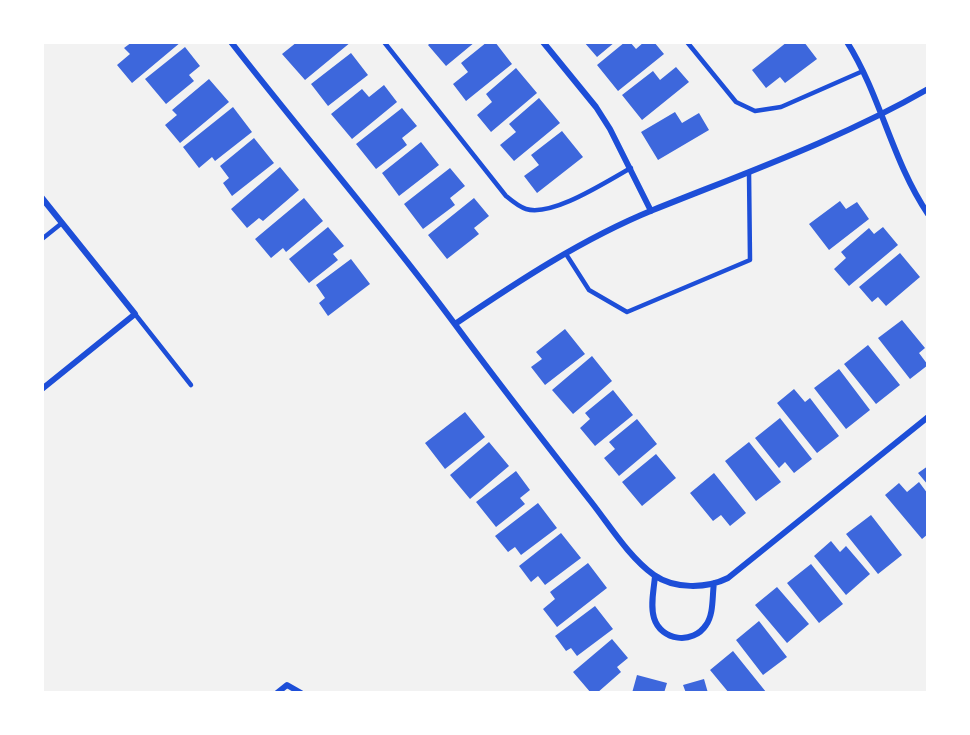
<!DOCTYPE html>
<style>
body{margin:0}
#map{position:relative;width:970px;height:735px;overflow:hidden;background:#f2f2f2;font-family:Jost,sans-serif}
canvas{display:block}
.frame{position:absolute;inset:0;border:44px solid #fff;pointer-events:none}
</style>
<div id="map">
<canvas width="970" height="735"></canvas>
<div class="frame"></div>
</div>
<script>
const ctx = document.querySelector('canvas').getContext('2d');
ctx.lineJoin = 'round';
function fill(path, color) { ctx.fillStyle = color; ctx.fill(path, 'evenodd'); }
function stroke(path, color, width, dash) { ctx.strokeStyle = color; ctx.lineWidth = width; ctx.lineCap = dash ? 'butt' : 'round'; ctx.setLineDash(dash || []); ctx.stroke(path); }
fill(new Path2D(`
 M132,42h49l-49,41 -15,-18 13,-11 -6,-6z
 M297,42h54l-46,38 -23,-26z
 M431,42h44l-29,24 -18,-21z
 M487,42h8l17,22 -46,37 -13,-17 15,-12 -7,-9z
 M584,42h31l-18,15z
 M625,42h5l6,7 8,-7h10l10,12 -46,37 -21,-26z
 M787,42h17l13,17 -32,24 -5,-6 -14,11 -14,-18z
 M185,47l15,19 -11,9 5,6 -28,23 -21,-25z
 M351,53l17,22 -40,31 -17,-22z
 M676,67l13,15 -47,38 -20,-25 31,-24 7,9z
 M516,68l21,25 -46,39 -14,-17 15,-13 -6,-8z
 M209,79l20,23 -49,41 -15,-18 12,-10 -5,-5z
 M384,85l13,17 -45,37 -21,-25 31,-25 7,8z
 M539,98l21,25 -46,38 -14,-16 16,-13 -7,-8z
 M233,107l19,25 -37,29 -3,-4 -13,11 -16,-21z
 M402,108l15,18 -15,12 5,7 -31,24 -20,-25z
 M675,112l7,11 17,-10 10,17 -51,30 -17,-28z
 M562,131l21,26 -46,36 -13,-17 15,-11 -8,-10z
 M254,138l20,25 -42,33 -9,-13 6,-5 -9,-12z
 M421,142l18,23 -40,31 -17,-23z
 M280,167l19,23 -36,31 -4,-3 -12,10 -16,-19z
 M450,168l15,18 -15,12 5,7 -32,24 -19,-25z
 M304,198l19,23 -37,31 -3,-4 -12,10 -16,-19z
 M474,198l15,18 -15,12 5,6 -32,25 -19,-24z
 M840,201l6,8 11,-7 12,17 -40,31 -20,-26z
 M328,227l16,19 -11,8 5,6 -29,23 -20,-24z
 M883,227l15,18 -49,41 -15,-17 12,-11 -5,-6 28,-24 5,6z
 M900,253l20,24 -34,29 -8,-9 -6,5 -13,-15z
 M351,259l19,25 -42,32 -9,-13 6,-5 -9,-13z
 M902,320l23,28 -6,5 9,12 -18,14 -32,-41z
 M565,329l20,25 -40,31 -14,-18 11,-8 -6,-7z
 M868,345l32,40 -24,19 -32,-40z
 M592,356l20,25 -39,33 -21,-24z
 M839,369l31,41 -24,19 -32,-41z
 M794,389l11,13 5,-4 29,38 -22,17 -40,-50z
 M613,390l20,25 -38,31 -15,-18 10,-9 -5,-6z
 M465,412l20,25 -40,32 -20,-26z
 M780,418l32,41 -18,14 -9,-11 -6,6 -24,-30z
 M637,419l20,25 -38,32 -15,-18 11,-9 -6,-7z
 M489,442l20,24 -39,33 -20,-24z
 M749,442l32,40 -25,19 -31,-40z
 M656,454l20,24 -34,28 -20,-24z
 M928,466v19l-10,-12z
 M516,471l14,19 -10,8 5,6 -29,23 -20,-25z
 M714,473l32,40 -16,13 -9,-11 -8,6 -23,-28z
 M919,482l9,12v40l-6,5 -37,-44 14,-12 8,9z
 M538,503l19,25 -36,27 -6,-8 -7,5 -13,-16z
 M871,515l31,40 -24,19 -32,-40z
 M561,533l20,25 -36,27 -7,-9 -7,6 -12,-16z
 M831,541l9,11 6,-6 24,28 -24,21 -32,-39z
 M588,563l19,25 -50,39 -14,-18 12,-10 -5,-7z
 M811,564l32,40 -24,19 -32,-40z
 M777,587l32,37 -22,19 -32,-38z
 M595,606l18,23 -36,27 -6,-8 -5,3 -11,-15z
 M759,621l28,36 -24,18 -27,-35z
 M612,639l16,19 -11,9 4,5 -24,21h-6l-18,-21z
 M733,651l33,41 -2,1h-35l-19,-23z
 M637,675l30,8 -3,10h-32z
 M704,679l4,14h-22l-3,-8z`), '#3d67dc');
stroke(new Path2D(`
 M384,42l122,154c6,5 13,11 20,13 27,8 81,-28 105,-41
 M687,42l49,60 19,9 26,-4 82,-36
 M42,239l20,-16
 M566,254l23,36 38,22 123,-52 -1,-88
 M135,314l56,71`), '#1d4ed8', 4.5);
stroke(new Path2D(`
 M231,42c73,94 152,185 223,281 45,61 91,120 138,180 18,23 37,54 62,72 20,14 52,14 74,3l200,-161
 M543,42l53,65 14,22 41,82
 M847,42c34,54 45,119 81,172
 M42,198l93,116 -93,75
 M455,324c62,-42 127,-85 198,-114 92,-37 188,-71 275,-121
 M655,576c-1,13 -5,29 -1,42 7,23 39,27 52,7 8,-11 6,-29 8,-42
 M277,693l10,-8 14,8`), '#1d4ed8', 6);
</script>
